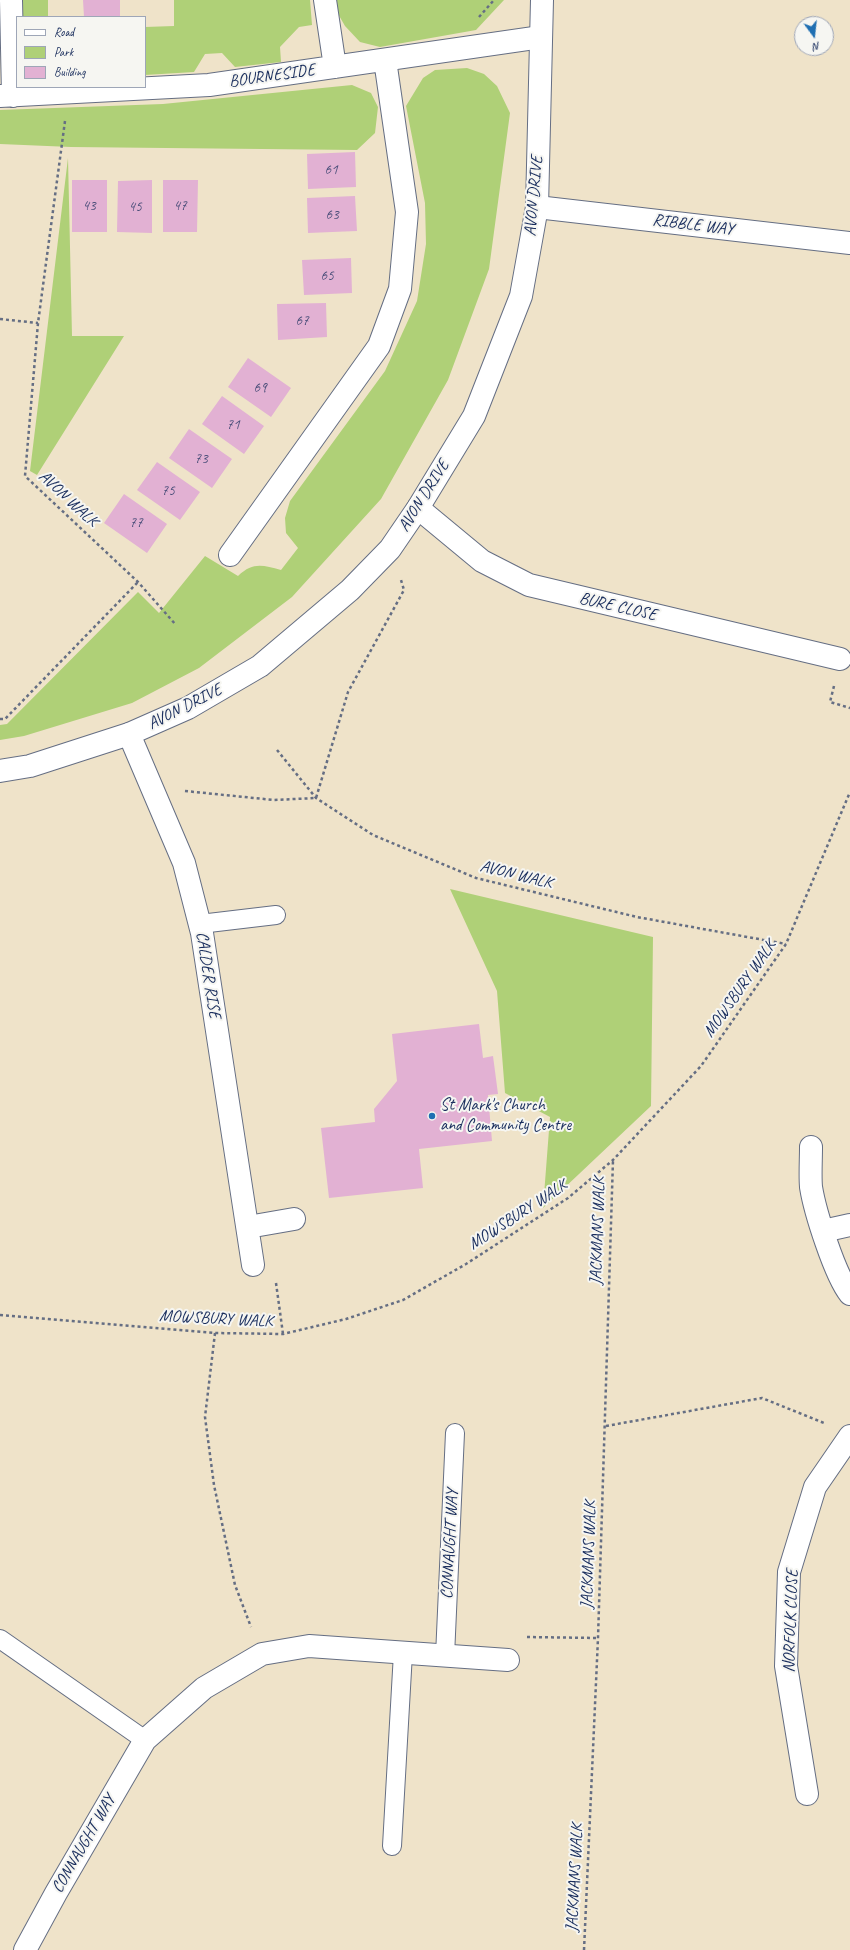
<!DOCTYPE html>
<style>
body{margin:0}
#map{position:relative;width:850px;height:1950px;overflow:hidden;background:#efe3c9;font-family:Caveat,sans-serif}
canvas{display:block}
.legend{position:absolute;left:16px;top:16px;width:130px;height:72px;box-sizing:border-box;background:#f6f6f2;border:1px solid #9ea6b7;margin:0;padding:5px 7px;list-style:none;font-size:12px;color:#1b2f5e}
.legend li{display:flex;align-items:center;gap:8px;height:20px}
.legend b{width:20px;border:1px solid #9ea6b7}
.north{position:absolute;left:794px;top:16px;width:40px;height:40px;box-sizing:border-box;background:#f6f6f2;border:1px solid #9ea6b7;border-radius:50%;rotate:165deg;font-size:11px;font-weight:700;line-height:16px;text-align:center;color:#1b2f5e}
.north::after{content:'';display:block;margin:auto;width:14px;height:18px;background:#1f6fb2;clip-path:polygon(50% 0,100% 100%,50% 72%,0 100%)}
</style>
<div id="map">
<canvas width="850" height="1950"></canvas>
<ul class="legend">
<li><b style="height:5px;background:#fff"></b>Road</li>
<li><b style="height:11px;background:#afd077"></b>Park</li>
<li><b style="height:11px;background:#e2b1d3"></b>Building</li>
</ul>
<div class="north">N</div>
</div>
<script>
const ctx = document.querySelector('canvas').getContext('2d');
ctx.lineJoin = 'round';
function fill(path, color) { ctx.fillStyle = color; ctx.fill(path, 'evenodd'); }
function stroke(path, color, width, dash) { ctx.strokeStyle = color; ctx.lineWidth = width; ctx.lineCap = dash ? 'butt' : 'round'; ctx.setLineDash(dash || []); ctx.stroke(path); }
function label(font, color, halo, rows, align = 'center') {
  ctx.font = font + ' Caveat,sans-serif'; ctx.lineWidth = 4; ctx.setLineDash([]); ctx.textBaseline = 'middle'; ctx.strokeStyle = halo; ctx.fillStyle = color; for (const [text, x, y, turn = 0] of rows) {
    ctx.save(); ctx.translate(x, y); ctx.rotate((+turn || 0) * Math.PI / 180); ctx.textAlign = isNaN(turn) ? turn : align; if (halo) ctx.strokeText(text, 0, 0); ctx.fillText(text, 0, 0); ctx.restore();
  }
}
fill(new Path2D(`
 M0,0h48v17h-31v29h-17z
 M174,0h136l2,25 -13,2 -19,20 1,15 -46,5 -13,-14 -17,1 -11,18 -49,3v-48l29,-1z
 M336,0h168l-28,30 -96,17 -20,-5 -15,-16 -8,-14z
 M467,68l17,6 13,12 13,27 -21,156 -41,111 -67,119 -89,98 -93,71 -67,35 -108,33 -24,4v-15l7,-1 131,-132 21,21 46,-57 33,20c15,-14 24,-11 43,-6l17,-22 -12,-15 -1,-15 5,-17 95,-130 32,-70 9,-57 -1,-41 -19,-97 17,-28 12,-8z
 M352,85l19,8 7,14 -3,26 -18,17 -286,-3 -71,-3v-34l163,-6z
 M68,158l4,178h52l-87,139 -7,-4z
 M450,889l203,48 -2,169 -108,102 7,-91 -45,-24 -8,-102z`), '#afd077');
fill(new Path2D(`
 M83,0h37v17h-36z
 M355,152l1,35 -48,2 -1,-35z
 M72,180h35v52h-35z
 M152,180v53l-35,-1 1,-51z
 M163,180h35l-1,52h-34z
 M355,196l2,35 -49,2 -1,-35z
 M351,258l1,35 -48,2 -2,-35z
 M326,303l1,34 -49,3 -1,-36z
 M248,358l43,30 -20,29 -43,-30z
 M222,396l42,30 -20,28 -42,-30z
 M189,429l43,30 -20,29 -43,-30z
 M157,462l43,30 -20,28 -43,-30z
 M124,494l43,30 -20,29 -43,-30z
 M479,1024l4,34 10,-2 5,38 -10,1 4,46 -73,8 4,39 -94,10 -8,-70 54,-6 -1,-13 23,-28 -5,-47z`), '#e2b1d3');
const service = new Path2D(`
 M200,924l76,-9
 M0,1639l145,101
 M445,1656l10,-223
 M392,1846l11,-193`);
const minor = new Path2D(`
 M11,0l2,96
 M325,0l10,67
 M0,96l209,-11 332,-48
 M537,207l313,36
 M418,508l64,53 47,24 311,74
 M230,555l149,-209 21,-57 7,-77 -22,-152
 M129,734l55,129 18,70 51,332
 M811,1147c0,13 -1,28 0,40 4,25 24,88 39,107
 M248,1227l46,-8
 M823,1231l27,-6
 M807,1794l-21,-128 3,-94 26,-85 35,-51
 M25,1950l31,-57 89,-153 59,-52 58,-34 47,-8 199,14`);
const tertiary = new Path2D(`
 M0,771l30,-5 99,-32 59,-26 72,-42 90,-76 40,-41 28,-41 56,-92 47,-120 16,-89 5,-207`);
stroke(service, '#656e83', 20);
stroke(minor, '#656e83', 24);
stroke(tertiary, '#656e83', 24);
stroke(new Path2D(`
 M479,17l15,-17
 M65,121l-27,202 -13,153 113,106 38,43
 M0,319l38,4
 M834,686l-4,16 20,6
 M0,719h5l133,-137
 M277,750l39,48 57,37 103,43 161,39 149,27
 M185,791l89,9 42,-2 32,-106 56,-102 -3,-10
 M276,1283l7,51
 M0,1315l215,18 68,1 63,-15 57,-19 63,-36 102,-66 45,-38 88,-94 85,-122 64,-152
 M215,1333l-10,84 9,68 21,100 16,42
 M606,1426l156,-28 62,25
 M527,1637l71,1
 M584,1950l14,-312 15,-478`), '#656e83', 2.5, [3, 3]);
stroke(service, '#fff', 18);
stroke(minor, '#fff', 22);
stroke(tertiary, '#fff', 22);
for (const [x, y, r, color] of [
 [432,1116,4,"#1f6fb2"]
]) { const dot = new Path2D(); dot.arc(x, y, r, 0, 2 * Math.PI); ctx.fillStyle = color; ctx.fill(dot); stroke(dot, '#f6f6f2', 1.5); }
label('15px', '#4d507b', null, [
 ["61",331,170],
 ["43",89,206],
 ["47",180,206],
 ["45",135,207],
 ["63",332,215],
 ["65",327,276],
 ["67",302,321],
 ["69",260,388],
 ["71",233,425],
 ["73",201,459],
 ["75",168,491],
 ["77",136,523]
]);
label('17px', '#1b2f5e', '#f6f6f2', [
 ["BOURNESIDE",272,76,-8],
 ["AVON DRIVE",534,196,-85],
 ["RIBBLE WAY",693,225,7],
 ["AVON DRIVE",424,496,-58],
 ["AVON WALK",68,499,43],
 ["BURE CLOSE",618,607,13],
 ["AVON DRIVE",185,707,-27],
 ["AVON WALK",516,875,14],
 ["CALDER RISE",208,975,81],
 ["MOWSBURY WALK",740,989,-55],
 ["MOWSBURY WALK",518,1215,-33],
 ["JACKMANS WALK",598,1231,-88],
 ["MOWSBURY WALK",216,1319,3],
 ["CONNAUGHT WAY",450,1544,-87],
 ["JACKMANS WALK",589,1555,-88],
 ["NORFOLK CLOSE",791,1621,-88],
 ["CONNAUGHT WAY",84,1844,-60],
 ["JACKMANS WALK",575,1878,-87]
]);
label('17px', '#1b2f5e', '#f6f6f2', [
 ["St Mark's Church",440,1106],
 ["and Community Centre",440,1126]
], 'left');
</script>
